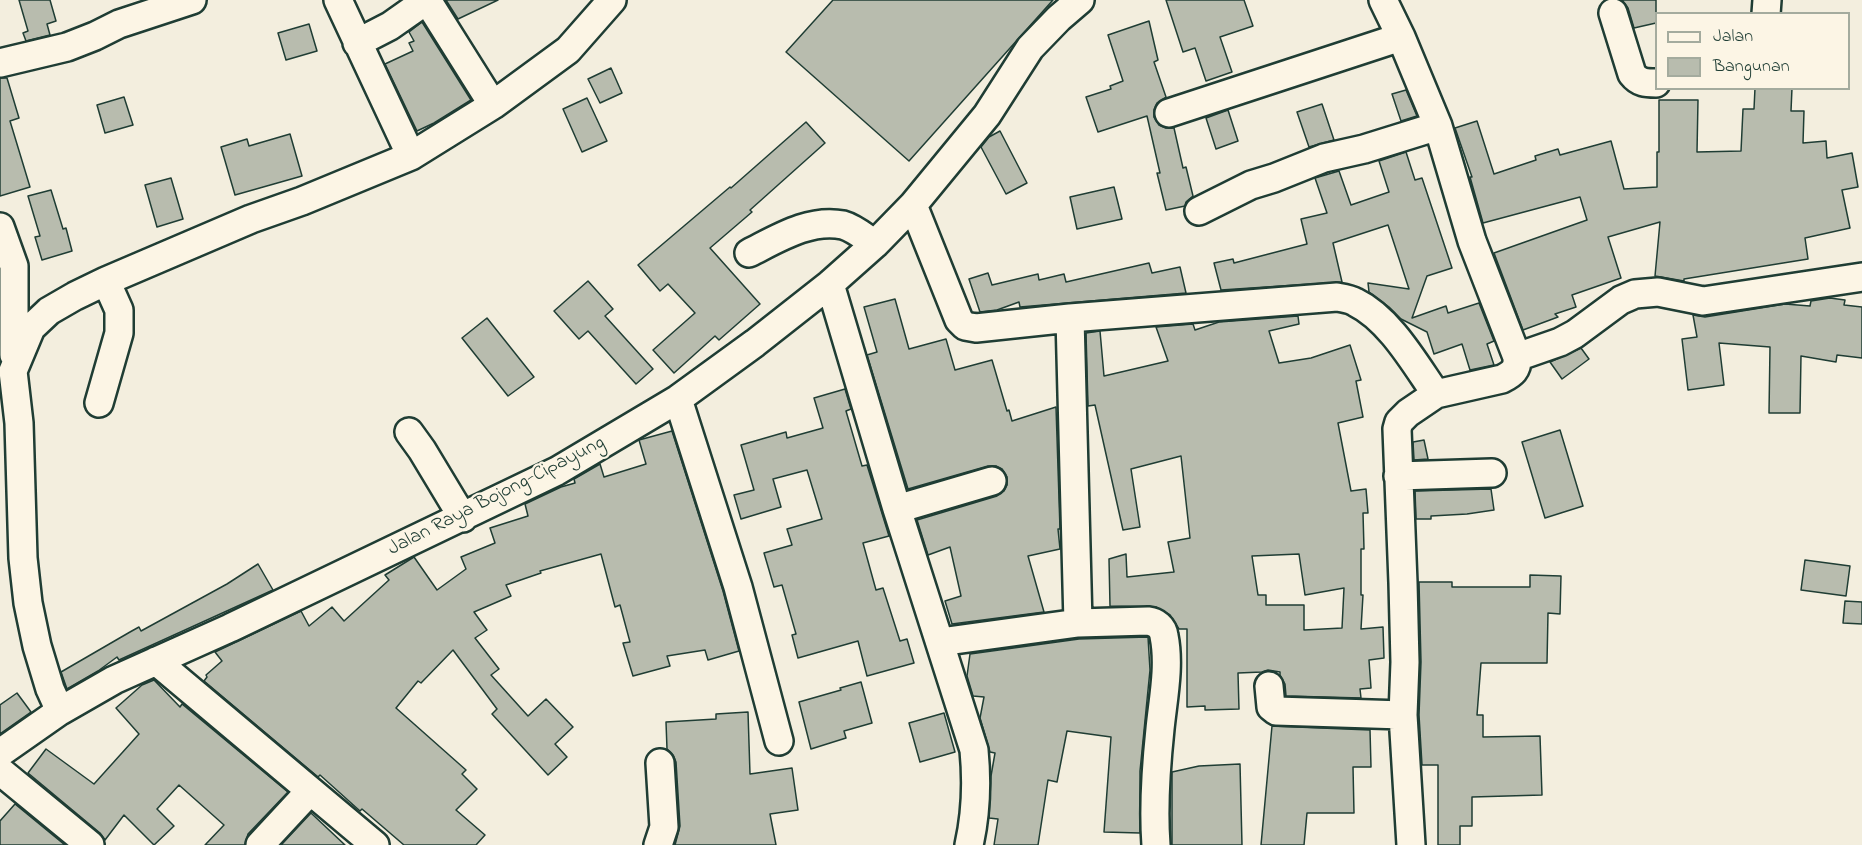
<!DOCTYPE html>
<style>
body{margin:0}
#map{position:relative;width:1862px;height:845px;overflow:hidden;background:#f3eede;font-family:"Indie Flower",sans-serif}
canvas{display:block}
.legend{position:absolute;left:1655px;top:12px;width:195px;height:78px;box-sizing:border-box;background:#fcf5e5;border:2px solid #a4ab9e;margin:0;padding:8px 10px;list-style:none;font-size:18px;color:#1f3d34}
.legend li{display:flex;align-items:center;gap:12px;height:30px}
.legend b{width:30px;border:2px solid #a4ab9e}
</style>
<div id="map">
<canvas width="1862" height="845"></canvas>
<ul class="legend">
<li><b style="height:8px;background:#fcf5e5"></b>Jalan</li>
<li><b style="height:16px;background:#b8bcae"></b>Bangunan</li>
</ul>
</div>
<script>
const ctx = document.querySelector('canvas').getContext('2d');
ctx.lineJoin = 'round';
function fill(path, color) { ctx.fillStyle = color; ctx.fill(path, 'evenodd'); }
function stroke(path, color, width, dash) { ctx.strokeStyle = color; ctx.lineWidth = width; ctx.lineCap = dash ? 'butt' : 'round'; ctx.setLineDash(dash || []); ctx.stroke(path); }
function label(font, color, halo, rows, align = 'center') {
  ctx.font = font + ' "Indie Flower",sans-serif'; ctx.lineWidth = 4.5; ctx.setLineDash([]); ctx.textBaseline = 'middle'; ctx.strokeStyle = halo; ctx.fillStyle = color; for (const [text, x, y, turn = 0] of rows) {
    ctx.save(); ctx.translate(x, y); ctx.rotate((+turn || 0) * Math.PI / 180); ctx.textAlign = isNaN(turn) ? turn : align; if (halo) ctx.strokeText(text, 0, 0); ctx.fillText(text, 0, 0); ctx.restore();
  }
}
const building = new Path2D(`
 M19,0h31l6,21 -9,3 3,11 -24,6 -3,-8 5,-2z
 M446,0h52l-40,19z
 M833,0h220l-144,161 -123,-109z
 M1166,0h78l9,26 -33,11 12,35 -26,9 -11,-33 -12,4z
 M1622,0h34v23l-22,5 -6,-20z
 M1149,21l9,39 -4,2 12,35 -9,6 -3,7v7l5,8 7,3h8l9,40 3,-1 7,29 -7,6 -1,4 -19,4 -9,-37h3l-13,-57 -49,16 -12,-35 25,-8 -1,-3 13,-5 -15,-46z
 M422,22l49,78 -37,23 -17,8 -32,-67 28,-13 -4,-8 5,-2 -5,-9z
 M309,24l8,27 -31,9 -8,-27z
 M611,68l11,25 -22,10 -12,-24z
 M0,78h7l12,40 -9,3 20,66 -30,9z
 M1755,88h37l-1,23h13l-1,32 23,-2 1,17 25,-5 6,34 -16,3 8,38 -45,10 3,21 -124,20v2l-29,-5 5,-54 -52,15 13,41 -49,17 4,12 -21,7 3,3 -35,13 -29,-77 93,-33 -7,-23 -97,26 -13,-46h2l-17,-49 22,-7 17,53 42,-14 -1,-4 23,-7 2,6 51,-14 13,48 33,-2v-35h2v-52h39l-1,52 44,-1 2,-42h11z
 M1406,90l11,26 -16,5 -9,-27z
 M124,97l9,28 -28,8 -8,-28z
 M587,98l20,43 -25,11 -19,-43z
 M1322,104l12,36 -25,7 -12,-35z
 M1228,110l10,31 -22,8 -10,-31z
 M806,122l19,21 -75,67 2,2 -42,36 50,56 -41,36 -4,-4 -41,37 -21,-23 42,-37 -27,-29 -8,7 -22,-26 92,-78 1,1z
 M1000,131l27,52 -21,11 -25,-47 8,-10z
 M290,134l12,42 -67,19 -14,-48 26,-8 2,7z
 M1406,152l9,28 7,-2 30,90 -25,8 -15,42 34,-12 2,7 31,-10 15,38 -7,3 7,21 -24,5 -8,-26 -28,10 -7,-22 -26,-13 -12,-12 -20,-15 -1,-9 41,6 -21,-64 -55,18 9,39 -121,8 -7,-27 19,-4 1,4 73,-19 -6,-25 26,-6 -12,-35 24,-7 12,34 38,-13 -10,-31z
 M171,178l12,41 -26,8 -12,-42z
 M1114,187l8,32 -45,10 -7,-32z
 M51,190l12,39 3,-1 6,23 -30,9 -7,-23 5,-1 -12,-40z
 M1149,263l3,10 28,-6 6,26 -166,14 -1,-5 -22,8 -17,2 -11,-33 19,-6 4,12 46,-11 1,6 25,-6 2,8z
 M588,281l25,28 -8,7 48,53 -17,15 -48,-53 -9,8 -25,-28z
 M1830,298l15,2 -1,5 18,2v51l-25,-3 -1,7 -35,-6 -1,57h-31l1,-66 -51,-4 5,42 -36,5 -6,-51 15,-2 -4,-22 12,2 80,-13 25,2 1,-5z
 M895,299l14,50 37,-10 9,31 37,-10 15,51 2,-1 3,11 44,-14 4,122h-2l2,20 -32,7 16,56 -92,12 -7,-23 16,-5 -11,-49 -22,8 -11,-35 80,-24 7,-5 3,-6v-8l-5,-8 -6,-3h-8l-80,23 -41,-134 10,-3 -13,-45z
 M1298,316l1,8 -30,7 10,32 32,-5 39,-13 11,35 -5,1 7,36 -25,6 13,68 15,-2 2,24h-5l1,36h-3v46h2l-2,34 22,-2 1,31 -15,2 2,28 -11,1 1,9 -75,-2 -1,-12 -5,-9v-3l-12,-2 -6,2 -24,1 1,36 -34,1v-4l-18,1v-78h-8l-9,-14 -14,-8 -46,-1 -1,-47 17,-5 1,23 47,-5 -6,-30 22,-4 -9,-82 -50,13 9,58 -17,3 -28,-125 -7,1 -2,-73 14,-2 4,45 64,-15 -12,-34 37,-3 2,6 24,-8zM1299,554l6,41 39,-7 -2,40 -38,2v-25h-38v-10h-8l-6,-39z
 M487,318l47,59 -26,19 -46,-58z
 M1581,348l8,11 -27,20 -12,-17z
 M845,389l6,20 -5,2 16,55 5,-1 22,71 -26,7 13,47 7,-2 17,53 7,-2 7,24 -47,13 -9,-35 -60,17 -6,-23 4,-1 -14,-49 -8,2 -10,-34 28,-8 -5,-16 35,-10 -15,-49 -34,9 8,28 -40,12 -7,-24 20,-5 -13,-45 45,-13 1,6 36,-10 -9,-30z
 M1560,430l23,76 -38,12 -23,-76z
 M672,431l51,160 16,60 -31,9 -3,-10 -38,6 3,10 -37,10 -10,-33 7,-1 -10,-37 -5,2 -14,-53 -61,17 1,2 -35,12 5,11 -37,16 13,18 -12,8 24,31 -8,6 37,41 18,-17 27,28 -18,17 12,13 -19,18 -56,-61 5,-5 -44,-59 -32,33 -3,-2 -22,27 70,62 -4,4 15,15 -21,21 29,25 -9,10h-72l-42,-36 -2,2 -40,-36 -2,2 -114,-96 3,-4 -1,-2 16,-14 -7,-9 86,-41 8,15 23,-19 12,14 45,-41 -4,-5 29,-18 23,33 29,-21 -5,-12 34,-14 -5,-15 38,-12 -3,-12 36,-17 14,-4 -1,-4 26,-15 4,13 42,-13 -7,-24z
 M1424,440l4,19 -14,1 -1,-18z
 M1491,489l3,21 -27,4 -36,2v3h-15l-1,-28z
 M1805,560l45,6 -4,30 -45,-6z
 M258,564l15,26 -154,70 -2,-3 -19,14 -31,18 -6,-17 69,-40 9,-5 2,4 86,-47z
 M1530,575l31,1 -1,38 -12,-1 -1,50h-66l-4,52h6v22l57,-1 2,59 -70,2v29h-12v19h-22v-80h-16l-3,-50 2,-53 -2,-80h33v5h78z
 M1845,601l17,1v22l-19,-1z
 M1148,637l2,33 -10,101v62l-36,-1 7,-95 -44,-6 -10,51 -9,-2 -10,65h-44l4,-26 -9,-1 2,-42 4,-23 -5,-1 -10,-34 4,-21 -11,-1 -6,-20 3,-22 109,-15z
 M154,680l26,27 2,-3 106,88 -40,42 -3,11h-40l19,-20 -45,-40 -22,24 17,17 -20,19 -30,-30 -19,25 -5,-7 -72,-60 18,-24 48,35 45,-50 -23,-26 26,-23z
 M861,682l11,41 -28,8 2,7 -35,11 -12,-47 42,-12 -1,-2z
 M17,693l14,19 -31,22v-29z
 M748,712l2,62 42,-6 6,42 -28,4 6,31h-101l5,-19 -4,-64 -3,-7 -6,-6 -1,-27 50,-3v-5z
 M944,713l11,39 -35,10 -11,-39z
 M1272,726l98,4 1,37h-18l1,46h-47l-3,32h-43z
 M1240,764l2,81h-70v-73l27,-6z
 M15,804l50,41h-65v-24z
 M311,813l34,32h-64z`);
fill(building, '#b8bcae');
stroke(building, '#1f3d34', 1.5);
const minor = new Path2D(`
 M338,0l73,156
 M427,0l66,105
 M1383,0l18,37 37,89 34,115 45,116c1,13 -5,17 -15,22l-66,15 -28,19 -9,9 -2,7 6,154 2,79 -2,53 8,130
 M1613,13l19,61c7,9 14,9 24,9
 M1766,14l1,-14
 M357,43l33,-17 37,-26
 M0,63l67,-16 28,-11 24,-12 73,-24
 M1169,113l232,-76
 M913,205l46,115 6,6 11,2 94,-10 8,305
 M1199,211l52,-26 23,-7 50,-20 40,-9 74,-23
 M0,227l14,39v89
 M749,253c28,-14 61,-35 94,-28 11,3 23,13 32,19
 M830,284l67,225 77,241c3,31 2,64 -5,95
 M1070,318l267,-21c6,1 13,2 18,5 35,17 60,62 81,92
 M1517,357l43,-15 15,-8 46,-34 14,-6 23,-2 45,9 159,-24
 M678,399l60,188 41,154
 M99,403l20,-70v-23l-13,-29
 M409,432l13,18 41,68
 M1398,476l94,-3
 M897,509l95,-28
 M940,642l138,-19 70,-2c8,1 15,6 16,15 6,30 -1,63 -4,93 -4,38 -7,78 -4,116
 M156,661l219,184
 M1269,686l2,21 5,4 127,4
 M60,711l-10,-22 -13,-43 -9,-43 -5,-45 -4,-135 -6,-52 18,-43 18,-17 26,-15 31,-15 145,-62 51,-18 109,-45 82,-51 75,-55 44,-50
 M0,753l60,-42 54,-31 116,-52 327,-157 121,-72 77,-56 75,-59 45,-40 38,-39 74,-90 43,-67 29,-30 21,-18
 M0,771l90,74
 M260,845l50,-54
 M658,845l6,-18 -4,-64`);
stroke(minor, '#1f3d34', 32);
stroke(minor, '#fcf5e5', 27);
label('20px', '#1f3d34', '#fcf5e5', [
 ["Jalan Raya Bojong-Cipayung",497,497,-27]
]);
</script>
